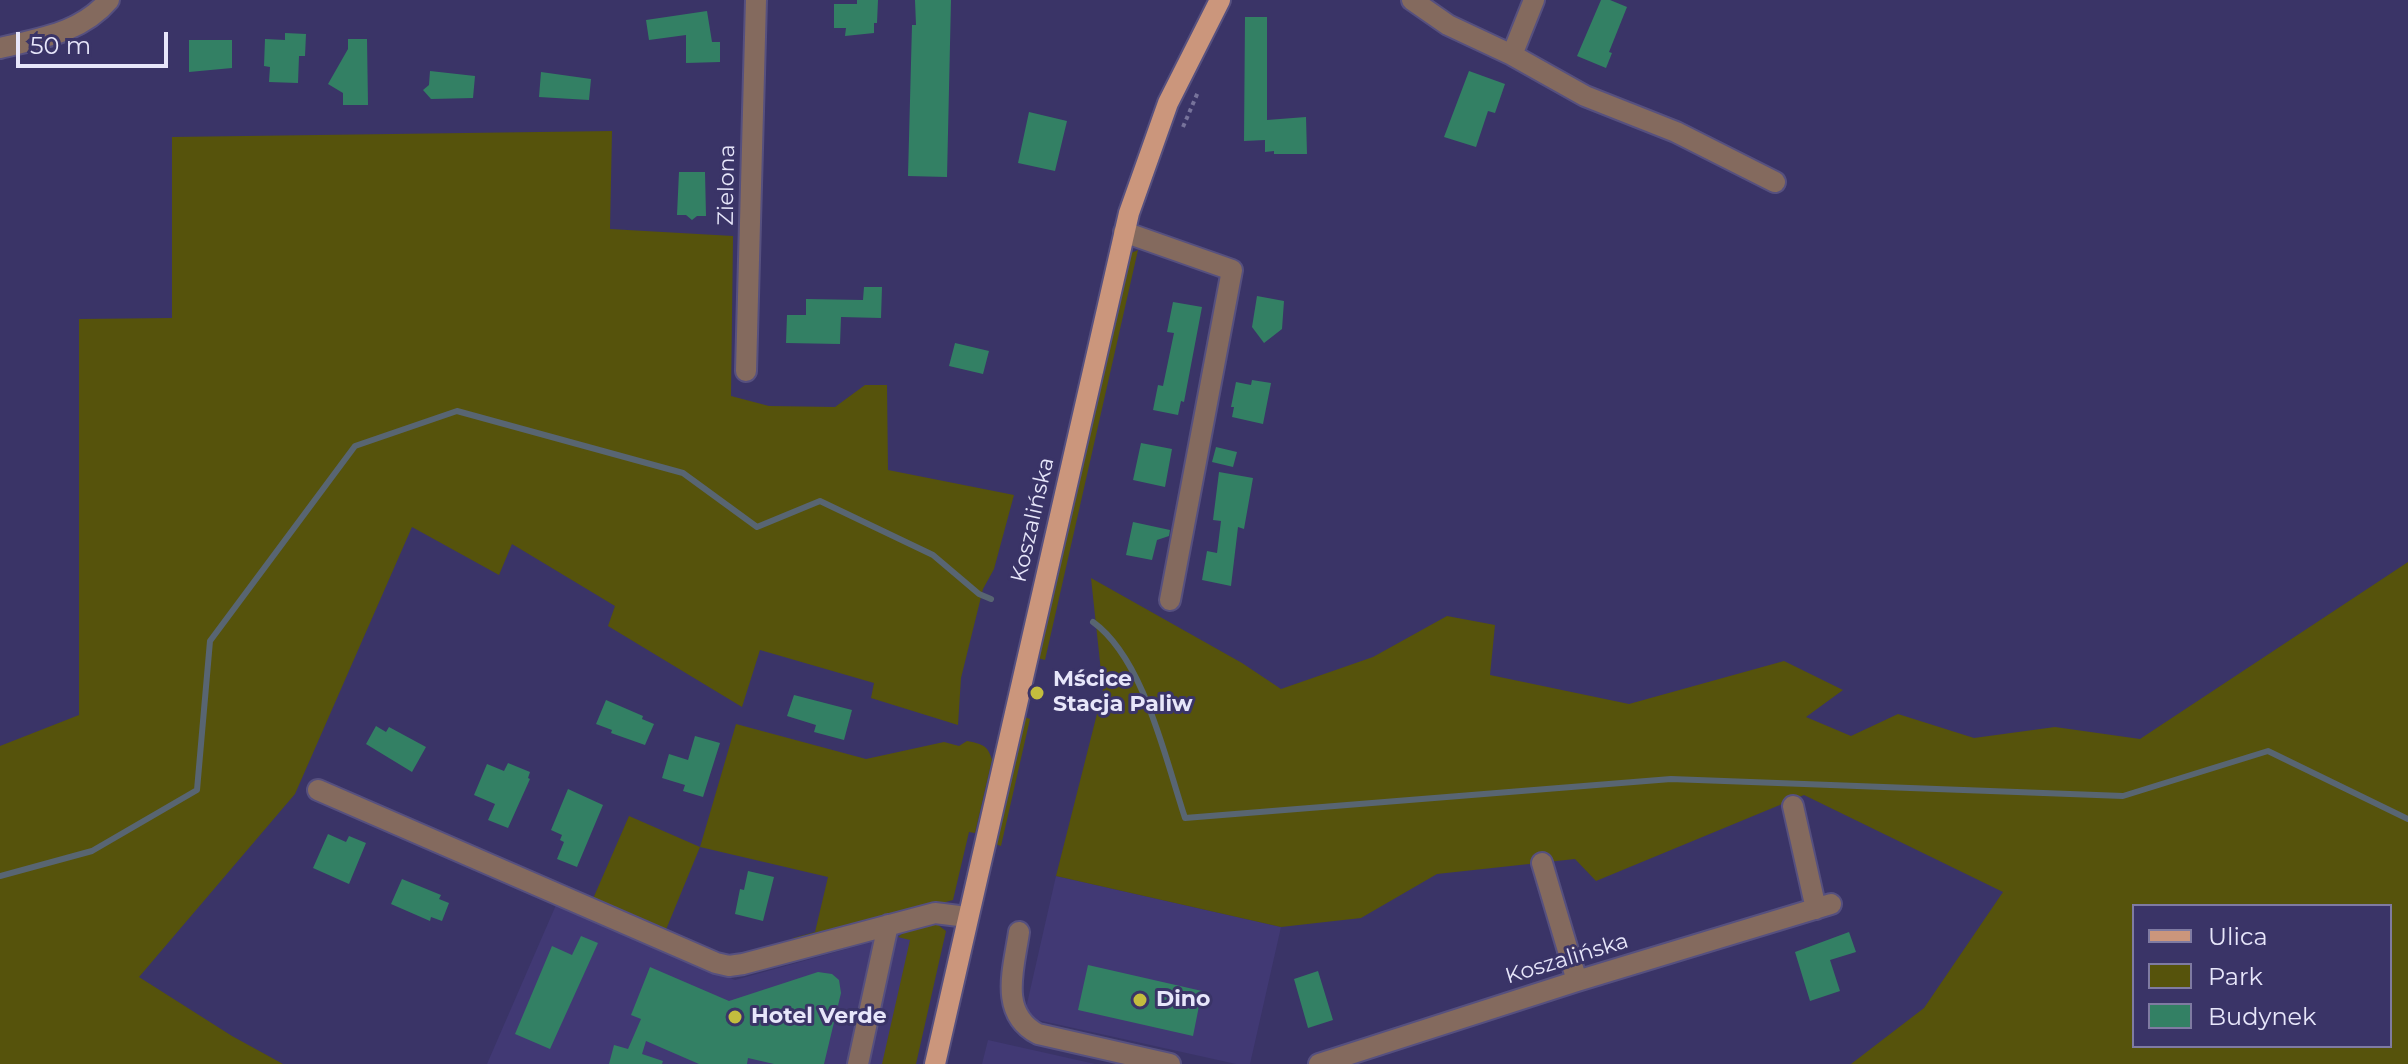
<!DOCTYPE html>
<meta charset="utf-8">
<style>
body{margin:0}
#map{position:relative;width:2408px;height:1064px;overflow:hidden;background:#3a3467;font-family:Montserrat,sans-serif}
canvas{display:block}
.legend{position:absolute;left:2132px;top:904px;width:260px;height:144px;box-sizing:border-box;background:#3a3467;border:2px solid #7f7ba2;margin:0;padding:10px 14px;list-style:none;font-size:24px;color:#e7e6fa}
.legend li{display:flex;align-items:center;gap:16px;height:40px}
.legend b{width:40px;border:2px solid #7f7ba2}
.scale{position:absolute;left:16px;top:32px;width:152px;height:36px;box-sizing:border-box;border:4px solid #e7e6fa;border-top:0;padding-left:10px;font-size:24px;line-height:28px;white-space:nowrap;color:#e7e6fa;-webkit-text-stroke:6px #3a3467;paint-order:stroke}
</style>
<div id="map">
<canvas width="2408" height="1064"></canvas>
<ul class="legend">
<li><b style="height:10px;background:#cb967c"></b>Ulica</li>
<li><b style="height:22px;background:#56530c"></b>Park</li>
<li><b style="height:22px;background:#338064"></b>Budynek</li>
</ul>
<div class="scale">50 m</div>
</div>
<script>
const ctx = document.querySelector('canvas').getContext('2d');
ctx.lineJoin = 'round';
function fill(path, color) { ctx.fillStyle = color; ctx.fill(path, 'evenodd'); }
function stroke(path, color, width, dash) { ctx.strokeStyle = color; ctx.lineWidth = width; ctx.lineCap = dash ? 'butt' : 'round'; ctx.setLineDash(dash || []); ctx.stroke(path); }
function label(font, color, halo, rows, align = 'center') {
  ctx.font = font + ' Montserrat,sans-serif'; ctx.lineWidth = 6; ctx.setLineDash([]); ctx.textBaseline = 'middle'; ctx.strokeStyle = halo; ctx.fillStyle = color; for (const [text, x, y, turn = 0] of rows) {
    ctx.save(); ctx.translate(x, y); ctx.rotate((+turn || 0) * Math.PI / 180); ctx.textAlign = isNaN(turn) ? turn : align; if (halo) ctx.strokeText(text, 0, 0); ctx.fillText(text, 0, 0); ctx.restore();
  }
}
fill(new Path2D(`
 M1056,876l225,51 -31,137h-14l-212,-47z
 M556,905l179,75 198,-55 -32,139h-414z
 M988,1040l107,24h-113z`), '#413974');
fill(new Path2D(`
 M612,131l-2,98 123,7 -2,160 38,10 66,1 30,-22h22l1,85 126,25 -20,74 -11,20 -22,89 -3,47 -87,-27 3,-15 -114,-33 -18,57 -134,-81 7,-20 -103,-62 -13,31 -87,-48 -117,267 -156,183 93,59 51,28h-283v-318l79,-31v-396l93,-1v-181z
 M1138,250l-93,410 -7,-2 93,-405z
 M2408,562v502h-557l73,-56 79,-116 -199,-97 -208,86 -21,-22 -138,15 -76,44 -80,9 -225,-51 47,-186 -12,-112 151,85 39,26 92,-32 74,-41 48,9 -5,50 139,29 155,-43 59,29 -37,27 45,19 47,-22 76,24 81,-11 85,12zM2134,906h256v140h-256z
 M1025,717l5,2 -29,127 -6,-2z
 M736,724l130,35 78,-17 15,4 8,-5c15,3 21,4 25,19l-17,73 -6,-1 -16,68 -158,43 -2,-5 22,-6 13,-55 -128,-30 -35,85 -73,-31 37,-85 71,31z
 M934,922l12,9 -30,133h-34l28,-124 -12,-3 9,-7z`), '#56530c');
stroke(new Path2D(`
 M1093,622c51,37 72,136 92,196l486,-39 452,17 145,-45 140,68
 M0,876l92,-25 105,-61 13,-149 145,-195 102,-35 226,62 74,54 63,-26 113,54 46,39 12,5`), '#586572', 6);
fill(new Path2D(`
 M857,0h21l-1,23h-3v10l-29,3 1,-8h-12v-24h23z
 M915,0h36l-4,177 -39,-1 4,-151h4z
 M1601,0h9l17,7 -18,45 3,1 -6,15 -29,-12z
 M707,11l5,31h8v20l-34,1v-28l-37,5 -3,-20z
 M1245,17h22v103l39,-3 1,37h-33v-3l-9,1v-12l-21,1z
 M285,33l21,1 -1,22h-6l-1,27 -29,-1 1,-15 -6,-1 1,-27 20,1z
 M348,39h19l1,66h-25v-12l-15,-9 20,-35z
 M189,40h43v28l-43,4z
 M430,71l45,5 -2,22 -42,1 -8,-9 6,-5z
 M1469,71l36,13 -10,29 -7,-2 -12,36 -32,-10z
 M541,72l50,7 -2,21 -50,-3z
 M1029,112l38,9 -12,50 -37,-8z
 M679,172h26l1,44h-9l-5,4 -6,-5h-9z
 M864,287h18l-1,31 -40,-1 -1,27 -54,-1 1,-28h19v-16l57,1z
 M1257,296l27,5 -2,28 -18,14 -12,-16z
 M1173,302l29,5 -18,95 -3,-1 -3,14 -25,-5 5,-25 5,1 11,-53 -7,-1z
 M955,343l34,8 -6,23 -34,-8z
 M1252,380l19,3 -8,41 -31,-7 2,-10h-3l5,-25 15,3z
 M1141,443l31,6 -7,38 -32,-7z
 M1216,447l21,5 -4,15 -21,-5z
 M1219,472l34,6 -9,51 -6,-2 -7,59 -29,-6 5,-29 10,2 4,-32 -8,-1z
 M1133,522l37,8 -1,6 -12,4 -5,20 -26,-5z
 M794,695l58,15 -8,30 -30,-8 2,-7 -29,-9z
 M606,700l37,16 -1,3 12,5 -9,21 -34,-12 1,-3 -16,-6z
 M376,726l10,6 3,-5 37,20 -14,25 -46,-28z
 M695,736l25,7 -17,54 -20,-6 2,-6 -23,-7 7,-24 19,6z
 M508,763l22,9 -2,6 2,1 -22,49 -20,-8 7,-16 -21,-9 13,-31 17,7z
 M568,789l35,16 -26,62 -20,-8 7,-17 -4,-2 2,-5 -11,-5z
 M328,834l18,8 3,-6 17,7 -17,41 -36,-16z
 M748,871l26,6 -11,44 -28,-7 5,-25 4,1z
 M402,879l39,16 -2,4 10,4 -7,18 -11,-4 -1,4 -39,-17z
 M1849,932l7,20 -26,8 10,31 -30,10 -15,-49z
 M581,936l17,7 -48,106 -35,-15 37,-88 20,9z
 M1088,965l114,26 -9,45 -115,-26z
 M650,967l79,34 89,-29 14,2 7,6 2,13 -17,71h-50l-26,-6 -1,6h-48l-53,-23 -4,13 21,7 -1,3h-53l5,-19 14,4 13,-30 -10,-4z
 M1318,971l15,49 -25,8 -14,-49z`), '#338064');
const minor = new Path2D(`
 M1412,0l36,25 64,30 73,41 91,36 99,50
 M0,48c41,-10 81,-15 109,-48
 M1512,55l22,-55
 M1124,232l108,38 -62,330
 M746,371l10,-371
 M318,790l398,173 13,3 14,-2 192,-51 32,4
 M1793,806l23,103
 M1542,863l35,118
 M1019,932c-5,36 -21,81 19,102l132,30
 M858,1064l30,-139
 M1319,1064l258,-83 254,-77`);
const major = new Path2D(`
 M935,1064l194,-851 39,-110 52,-103`);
stroke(minor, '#56507f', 24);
stroke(major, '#56507f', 24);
stroke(new Path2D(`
 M1183,127l15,-35`), '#77739b', 4, [4, 4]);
stroke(minor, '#846a5e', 20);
stroke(major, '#cb967c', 20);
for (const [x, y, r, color] of [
 [1037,693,8,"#c3bd3e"],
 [1140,1000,8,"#c3bd3e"],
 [735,1017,8,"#c3bd3e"]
]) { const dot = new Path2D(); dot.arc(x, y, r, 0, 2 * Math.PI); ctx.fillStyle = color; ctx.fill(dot); stroke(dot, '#3a3467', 3); }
label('22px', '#e7e6fa', '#3a3467', [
 ["Zielona",727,185,-89],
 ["Koszalińska",1033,520,-77],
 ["Koszalińska",1567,959,-17]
]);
label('bold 22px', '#e7e6fa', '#3a3467', [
 ["Mścice",1053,680],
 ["Stacja Paliw",1053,705],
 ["Dino",1156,1000],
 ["Hotel Verde",751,1017]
], 'left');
</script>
